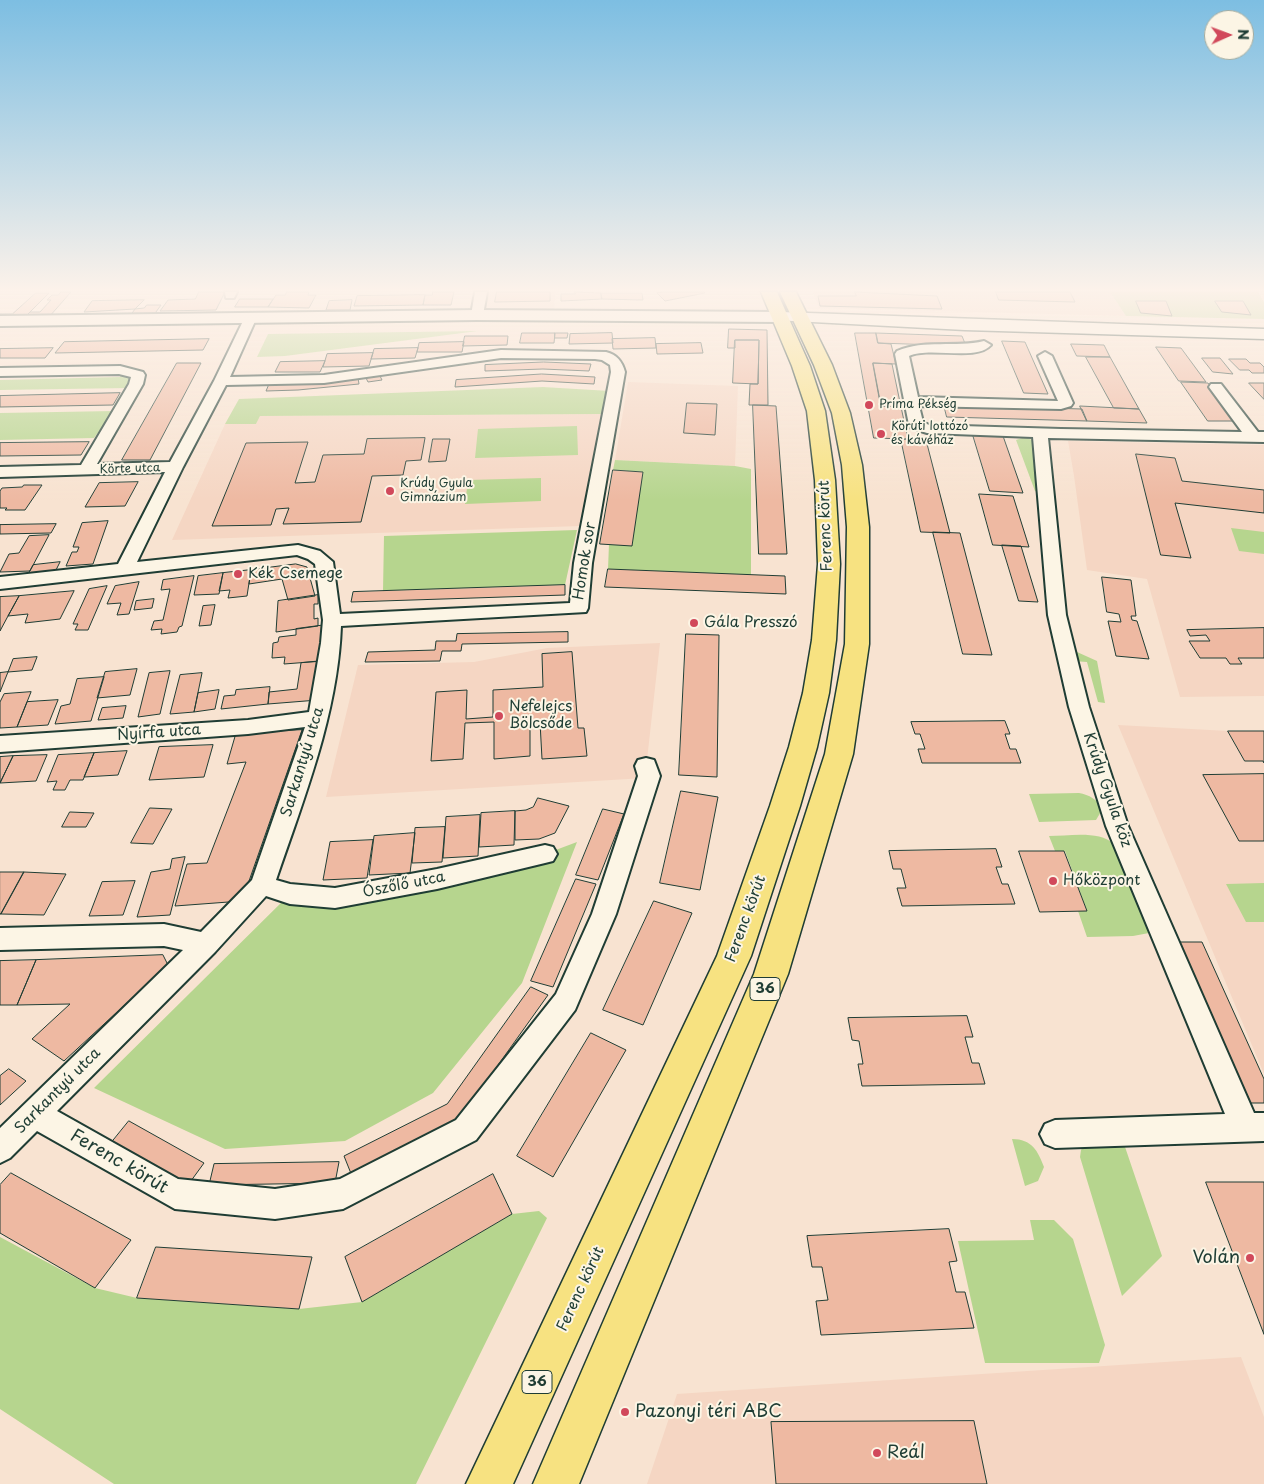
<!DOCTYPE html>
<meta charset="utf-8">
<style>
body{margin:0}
#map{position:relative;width:1264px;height:1484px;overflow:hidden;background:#f8e3d1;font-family:"Playpen Sans",sans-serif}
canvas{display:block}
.north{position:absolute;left:1204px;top:10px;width:50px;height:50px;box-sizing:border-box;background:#fcf5e5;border:1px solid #a4ab9e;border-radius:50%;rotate:88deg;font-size:14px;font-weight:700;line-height:20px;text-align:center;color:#1f3d34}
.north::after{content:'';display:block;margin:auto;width:18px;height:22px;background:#d1495b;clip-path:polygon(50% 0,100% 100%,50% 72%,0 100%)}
</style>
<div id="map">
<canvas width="1264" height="1484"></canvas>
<div class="north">N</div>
</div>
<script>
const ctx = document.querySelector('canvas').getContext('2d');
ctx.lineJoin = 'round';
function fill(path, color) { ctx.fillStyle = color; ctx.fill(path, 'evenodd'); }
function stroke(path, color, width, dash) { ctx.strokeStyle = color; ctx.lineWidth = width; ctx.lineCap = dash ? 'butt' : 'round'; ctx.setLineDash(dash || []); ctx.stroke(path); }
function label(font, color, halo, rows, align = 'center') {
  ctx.font = font + ' "Playpen Sans",sans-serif'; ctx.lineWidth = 4; ctx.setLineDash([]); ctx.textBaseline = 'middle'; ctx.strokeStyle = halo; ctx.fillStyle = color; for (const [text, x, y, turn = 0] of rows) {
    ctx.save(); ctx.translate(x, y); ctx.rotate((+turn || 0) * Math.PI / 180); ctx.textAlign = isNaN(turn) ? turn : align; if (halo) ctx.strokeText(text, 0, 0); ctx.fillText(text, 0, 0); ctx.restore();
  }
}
fill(new Path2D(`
 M486,292h70l-2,17h-71z
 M813,292h297l16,24 -307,-8z
 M628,382l110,4 -3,80 -120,-6z
 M603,414l-23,112 -408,14 53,-116h31l4,-8z
 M1068,441l196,4v251l-84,1 -33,-118 -60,-9 -13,-94z
 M660,643l-15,135 -319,19 32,-132 116,-3 73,-14z
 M1118,725l110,6h36v343z
 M1241,1357l23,60v67h-617l30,-90z`), '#f5d6c3');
fill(new Path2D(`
 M1110,292h148l6,10v17l-138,-3z
 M478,331l-193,25 -28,1 11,-23z
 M122,373l10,2 -3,13 -129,2v-10l120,-3z
 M543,387l67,4 -7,23 -343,2 -4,8h-31l14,-25z
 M114,411l-20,27 -94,2v-27z
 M577,426l1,29 -103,3 3,-29z
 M1025,437l9,4 5,52 -4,-2 -19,-51z
 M615,460l120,6 16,3v106l-143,-6 1,-25 23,1 10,-73 -29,-2z
 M541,478v23l-76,3 3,-24z
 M1231,528l33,4v22l-25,-3z
 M577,530l-12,55 -182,6 1,-55z
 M1073,652h4l20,9 8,42 -7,-1 -11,-40 -14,-1z
 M1079,793c10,2 19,6 23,17l-6,10 -57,2 -10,-28z
 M1049,836c20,0 50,-6 65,8l32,74 3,15 -16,3 -46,1 -9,-26h9l-22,-60h-10z
 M577,842l-55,141 -89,110 -88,48 -120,8 -131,-61 196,-194 45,4 210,-44z
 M1264,883v39h-18l-20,-38z
 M1012,1139c20,0 26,12 32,28l-6,14 -13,5z
 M1123,1141l39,115 -40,40 -42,-139 1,-7 5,-7z
 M539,1211l8,7 -131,266h-302l-114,-75v-172l95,51 42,10 162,11 63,-7 150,-88z
 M1030,1220h24l19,19 32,106 -6,18h-114l-27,-122 76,-1z`), '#b6d58e');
const building = new Path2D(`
 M61,292h10l-22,25 -25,1 6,-6h10l11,-12h-4l5,-5h6z
 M199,292h26l-9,18 -56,1 8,-11 27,-1z
 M287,292h22l-1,3h8l-7,13 -41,-1 8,-12h9z
 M433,292h21l-3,13h-28l2,-10h7z
 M497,292h53v9l-55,1z
 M575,292l26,1 1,6 -41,2v-7h14z
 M663,292h41l1,1 -40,8 -8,-8z
 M855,292l82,4 5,13 -122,-3 -2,-10h38z
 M996,292h74l5,10 -76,-2z
 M36,293h13l-25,25h-24v-4h12z
 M601,293h41l1,7 -41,-1z
 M425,295l-2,10 -69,1 3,-10z
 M240,299h33l-5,8h-33z
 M144,300l-9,9 -51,3 8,-11z
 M352,300l-2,10h-24l3,-9z
 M1136,301h30l6,15 -31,-3z
 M1215,301h28l8,14 -29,-3z
 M147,305h14l-8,11h-23l5,-7 9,-1z
 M729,329l38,1 1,75h-19l1,-21h8l1,-44h-24v8h-7z
 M522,333h33l-1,10h-34z
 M555,333h13l-1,5h-12z
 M612,333l1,10 -44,1 1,-10z
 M855,333h21l2,10 13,1 5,20 -23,-1 8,43 20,1 7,32 -34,-1z
 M876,333l86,3 4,10 -88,-3z
 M465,336h43l-1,9 -44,1z
 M655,338l1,10 -43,1 -1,-10z
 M209,339l-6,11 -148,3 9,-11z
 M735,340h24l-1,44 -25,-1z
 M1002,341l23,1 23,52 -24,-1z
 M464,342l-2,10h-45l2,-9z
 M701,343l2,10 -46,1 -1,-10z
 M1071,344l33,1 6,12 -33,-1z
 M1156,347l25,1 25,34 -27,-1z
 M53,348l-8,10h-45v-9z
 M418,348l-3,10 -44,1 3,-10z
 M373,353l-4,13 -46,1 4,-13z
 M1086,357h24l29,52 -25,-1z
 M1202,358h18l13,16 -20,-2z
 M1229,359h17l4,4h10l4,4v6h-12l-3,-3h-9z
 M325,361l-5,11h-45l5,-10z
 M544,362l47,2 -2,7 -46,-2 -58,2v-6z
 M177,363h24l-51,97h-28z
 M873,363l19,1 9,43 -20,-1z
 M542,374l53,3 -1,7 -52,-3 -87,6 1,-7z
 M380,376l2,4 -14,2 -2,-4z
 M358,378l1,6 -61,6 -32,1 3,-7h30z
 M1181,382l27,1 29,38h-29z
 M1249,383h15v16z
 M120,393l-7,12 -113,2v-11z
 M687,403l30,1 -2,31 -31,-2z
 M753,405l23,1 11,148h-28z
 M944,405l138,4 5,12 -140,-4z
 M1080,406l59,3 8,14 -60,-2z
 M973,435l30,1 20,57 -33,-2z
 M425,438l-4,22 -15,1 -3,14 -31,1 -11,46 -78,2 6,-16 -13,1 -5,16 -59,1 34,-83 62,-1 -13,41 20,-1 8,-27 41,-1 3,-15z
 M433,439h17l-4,22 -17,1z
 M901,439l25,1 24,93 -29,-1z
 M89,442l-8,13 -81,1v-13z
 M1136,454l39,4 7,23 82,9v23l-89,-10 16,55 -30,-3z
 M613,470l30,2 -11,74 -32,-2z
 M138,482l-13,24 -40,1 14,-24z
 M24,485h18l-17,25h-20l2,-2h-7v-17l2,-3 20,-1z
 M979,494l34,2 16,51 -36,-2z
 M108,521l-15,43 -27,2 6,-14h5l2,-5h-6l9,-24z
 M56,524l-5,9 -51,1v-9z
 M933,532l27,1 32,122 -29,-1z
 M49,535l-19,36 -30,1 9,-18 10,-1 10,-17z
 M1002,545l19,1 17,56 -19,-1z
 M60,562l-4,8 -28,4 5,-9z
 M296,564l11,3 8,29 -27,4 -6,-21 -33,5 2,-14z
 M608,569l177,7 1,18 -181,-7z
 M251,570l-4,26 -19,2 2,-8 -11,1 4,-18z
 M223,573l-4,21 -25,1 4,-19z
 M194,576l-12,50 -3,1 -2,5 -16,2 1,-5 -11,1 3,-9 9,-1 7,-31 -9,1 2,-10z
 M1102,577l29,3 5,36h-5l1,4 5,1 12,38 -33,-3 -8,-35 13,1 -2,-8 -12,-2z
 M139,582l-10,32 -12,1 4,-12 -14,1 8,-18z
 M565,585v10l-214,7 2,-10z
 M107,586l-19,44h-13l3,-6h-5l16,-35z
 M74,591l-14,28 -35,4 3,-9 -20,2 11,-20z
 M318,595v9h-4v15l4,-1v8l-42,6 2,-31z
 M19,596l-11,20 -8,15v-34z
 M154,599l-2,9 -18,2 2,-9z
 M215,605l-4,20 -12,1 4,-20z
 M326,625l-3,36 -39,3 1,-7 -13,1 1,-15 5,-1 1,-5 17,-2v-6z
 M1264,628v30h-26l4,6h-12l-4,-6h-26l-11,-17h21l-4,-6 -16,1 -3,-6z
 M568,632v10l-106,2 -1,7h-19l-2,10 -75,1 3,-10 67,-2 1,-9h20l1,-7z
 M686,634l33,1 -2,142 -38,-2z
 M572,652l6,76h6l3,28 -45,3 -2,-37h-10v34l-36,3v-37l-29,1 -2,36 -32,2 5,-69 31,-2 -1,29 27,-2v-27l50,-3 -1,-33z
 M37,657l-5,13 -24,2 5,-13z
 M323,661l-5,39 -50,4 1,-12 28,-3 4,-26z
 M137,669l-7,26 -33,3 8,-26z
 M170,671l-10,43 -22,3 11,-44z
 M8,672l-8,20v-19z
 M202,673l-8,39 -24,2 10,-39z
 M104,677l-13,44 -36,3 6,-18 9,-2 7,-25z
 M270,687l-2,17 -47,5 3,-13 11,-1 1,-5z
 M219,690l-4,19 -21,3 4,-19z
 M31,692l-14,35 -17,1v-26l4,-8z
 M58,700l-10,25 -31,2 10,-25z
 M126,706l-3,12 -25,2 4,-12z
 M1005,721l5,13h-5l5,15h6l5,14h-99l-4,-14h7l-5,-15h-5l-4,-12z
 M302,730l-60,171 -67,5 12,-42 20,-1 39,-101 -19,2 9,-31z
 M1228,731h36v32l-1,-2h-18z
 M213,745l-9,32 -55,3 10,-33z
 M127,751l-9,24 -34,2 10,-24z
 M94,753l-11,27h-13l-5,10h-12l4,-9 -10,1 11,-27z
 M47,755l-11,26 -36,2 13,-27z
 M13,756l-13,27v-26z
 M1264,774v67h-25l-36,-66z
 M681,791l37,6 -18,93 -40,-7z
 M538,798l31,8 -14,27 -16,6 -24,1v-29l11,-1 7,-3z
 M150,808l22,1 -19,35 -22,-1z
 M603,809l21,5 -26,66 -22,-5z
 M515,811l-1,34 -35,2 2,-34z
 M70,812l24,1 -8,14h-24z
 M480,815l-2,41 -35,2 3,-41z
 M445,827l-3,35 -30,1 3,-35z
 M415,833l-5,40 -41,2 5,-39z
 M373,840l-6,38 -44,2 7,-38z
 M996,849l6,18h-6l6,17h6l7,20 -113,2 -5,-18h9l-5,-19h-8l-4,-18z
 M1019,851h45l23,60 -47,1z
 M185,857l-15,58 -33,2 14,-45 19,-3 2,-10z
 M0,872h24l-23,42h-1z
 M24,872l42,2 -22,41 -43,-1z
 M576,879l20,5 -43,103 -22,-6z
 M135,881l-12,34 -34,1 13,-34z
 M654,901l38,12 -49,112 -40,-15z
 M1180,942h22l62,137v24h-13z
 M163,955l5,10 -104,96 -32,-22 38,-35 -53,1 19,-45z
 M36,960l-19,45h-17v-44z
 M531,987l17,8 -87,122 -109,59 -8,-20 103,-52z
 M967,1016l6,21h-8l7,26h7l6,21 -123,2 -4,-22h5l-4,-23 -7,-1 -4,-22z
 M591,1033l35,17 -73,127 -36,-21z
 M9,1069l17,12 -26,24v-29z
 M129,1121l75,42 -16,22 -76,-43z
 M339,1162l-4,21 -126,2 5,-21z
 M11,1173l120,67 -36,48 -95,-55v-48z
 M493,1174l19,40 -150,88 -17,-45z
 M1206,1182h58v152z
 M949,1229l8,32 -8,1 7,30h9l9,36 -153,7 -5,-34 12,-1 -6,-33h-10l-5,-31z
 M156,1247l156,10 -13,52 -162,-11z
 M974,1421l13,63h-211l-5,-62z`);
fill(building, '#eeb9a2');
stroke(building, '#1f3d34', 1);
const minor = new Path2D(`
 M225,292h12l-3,6h-8z
 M475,292h12l-4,23 -6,4 -6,-4z
 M250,315l6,4 -26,58 94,-2 177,-25 105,2c11,3 16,9 19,20l-33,191 -4,45 -2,4 -245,14c-3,87 -37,172 -65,254l14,4 45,4 102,-19 108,-24 8,2 4,7 -4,7 -8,2 -108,26 -102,19 -45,-4 -24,-8 -51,56 -158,159 121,68 97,10 65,-10 116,-59 100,-126 36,-80 46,-138 -3,-10 3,-6 8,-2 8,2 6,16 -44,138 -41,96 -99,130 -133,69 -68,10 -100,-10 -138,-78 -27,27 -10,5v-35l183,-178 -19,-4 -164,4v-22l164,-4 37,8 51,-52 53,-153 -57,7 -248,18v-16l248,-16 61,-8 12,-69 2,-23 -8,-56 -7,-5 -11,-4 -297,34v-12l118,-13 47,-92 -165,5v-10l81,-2 48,-81 2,-7 -12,-3 -119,2v-8l120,-2 23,6 2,3 -2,9 -46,80 73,-2 44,-81 30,-62zM501,358l94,1 7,1 8,5 1,7 -37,191 -4,40 -230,11 -7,-52 -13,-11 -22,-6 -161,17 46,-95 43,-82 98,-2z
 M984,341l7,4c-15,17 -61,1 -82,11l9,41 140,4 -20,-45 7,-4 7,4 21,47 -2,3 -10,3 -142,-3 4,16 6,3 132,4 181,3 -33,-45 2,-3h10l37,48h6v10l-216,-4 18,177 23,92 39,119 126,287h10v28l-209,7 -10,-4 -5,-10 5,-10 10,-4 170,-6 -119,-288 -37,-119 -21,-92 -15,-178 -106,-4 -16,-5 -2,-3 -14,-71 2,-3c28,-12 58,-3 87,-10z`);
const tertiary = new Path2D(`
 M477,310l303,2 6,2 2,3 -2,3 -6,2 -303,-2 -477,6v-10z`);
const secondary = new Path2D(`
 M780,312l484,17v10l-299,-9 -191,-10 -2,-3 2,-3z`);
const primary = new Path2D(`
 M761,292h16l33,74 15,45 10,69 5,84 -4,76 -7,53 -12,54 -17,59 -49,150 -238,528h-47l251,-528 53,-150 19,-59 14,-54 9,-53 6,-76 -3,-84 -8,-69 -15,-45z
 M780,292h16l36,73 18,48 12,52 7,62v117l-16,110 -65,220 -209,510h-46l221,-510 71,-220 20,-110 2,-117 -5,-62 -10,-52 -18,-48z`);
stroke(minor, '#1f3d34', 4);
stroke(tertiary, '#1f3d34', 4);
stroke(secondary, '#1f3d34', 3);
stroke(primary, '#1f3d34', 3);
fill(minor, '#fcf5e5');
fill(tertiary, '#fcf5e5');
fill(secondary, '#fcf5e5');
fill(primary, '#f7e281');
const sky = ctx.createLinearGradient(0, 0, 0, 500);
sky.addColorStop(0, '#7dbee2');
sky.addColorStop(0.58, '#fcf2ea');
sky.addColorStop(1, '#fcf2ea00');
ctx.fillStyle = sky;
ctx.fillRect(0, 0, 1264, 500);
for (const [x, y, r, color] of [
 [869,405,5,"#d1495b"],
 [881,434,5,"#d1495b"],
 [390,491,5,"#d1495b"],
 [238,574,5,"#d1495b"],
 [694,623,5,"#d1495b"],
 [499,716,5,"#d1495b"],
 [1053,881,5,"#d1495b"],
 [1250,1258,5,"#d1495b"],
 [625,1412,5,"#d1495b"],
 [877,1453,5,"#d1495b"]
]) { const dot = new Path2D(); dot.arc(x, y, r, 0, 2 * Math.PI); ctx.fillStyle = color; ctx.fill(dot); stroke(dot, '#fcf5e5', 2); }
label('12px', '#1f3d34', '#fcf5e5', [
 ["Príma Pékség",879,405],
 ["Körúti lottózó",891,427],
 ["és kávéház",891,441],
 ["Krúdy Gyula",400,484],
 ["Gimnázium",400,498]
], 'left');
label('12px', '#1f3d34', '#fcf5e5', [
 ["Körte utca",130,469,-2]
]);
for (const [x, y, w] of [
 [765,989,30],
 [537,1382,30]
]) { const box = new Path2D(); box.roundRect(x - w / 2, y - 11.5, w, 23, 4); ctx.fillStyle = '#fcf5e5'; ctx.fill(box); stroke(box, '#1f3d34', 1); }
label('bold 14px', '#1f3d34', null, [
 ["36",765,989],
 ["36",537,1382]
]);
label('15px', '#1f3d34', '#fcf5e5', [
 ["Ferenc körút",826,526,-92],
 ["Homok sor",585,561,-81],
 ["Nyírfa utca",159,733,-4],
 ["Sarkantyú utca",303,762,-73],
 ["Krúdy Gyula köz",1107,790,71],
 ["Ószőlő utca",404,885,-11],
 ["Ferenc körút",746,919,-70],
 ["Sarkantyú utca",58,1091,-45],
 ["Ferenc körút",581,1289,-65]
]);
label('15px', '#1f3d34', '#fcf5e5', [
 ["Kék Csemege",248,574],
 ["Gála Presszó",704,623],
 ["Nefelejcs",509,707],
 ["Bölcsőde",509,724],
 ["Hőközpont",1063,881]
], 'left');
label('18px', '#1f3d34', '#fcf5e5', [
 ["Ferenc körút",119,1162,30]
]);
label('18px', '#1f3d34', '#fcf5e5', [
 ["Volán",1240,1258,"right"],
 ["Pazonyi téri ABC",635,1412],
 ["Reál",887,1453]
], 'left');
</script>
